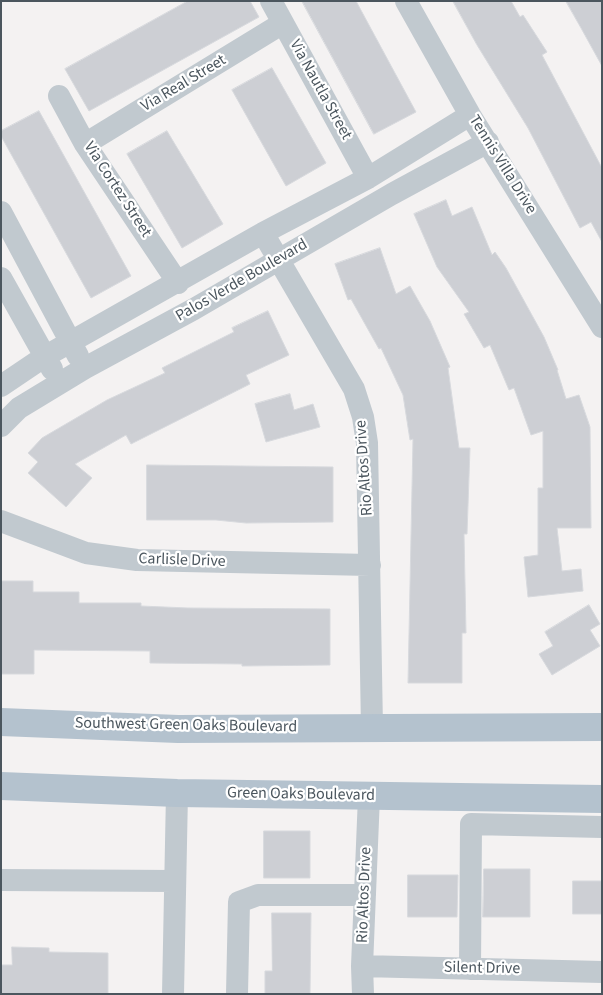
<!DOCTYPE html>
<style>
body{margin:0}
#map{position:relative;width:603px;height:995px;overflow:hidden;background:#f4f2f2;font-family:"Source Sans 3",sans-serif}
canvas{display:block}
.frame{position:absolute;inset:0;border:2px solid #4b565e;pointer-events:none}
</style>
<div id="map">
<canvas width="603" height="995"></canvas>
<div class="frame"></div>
</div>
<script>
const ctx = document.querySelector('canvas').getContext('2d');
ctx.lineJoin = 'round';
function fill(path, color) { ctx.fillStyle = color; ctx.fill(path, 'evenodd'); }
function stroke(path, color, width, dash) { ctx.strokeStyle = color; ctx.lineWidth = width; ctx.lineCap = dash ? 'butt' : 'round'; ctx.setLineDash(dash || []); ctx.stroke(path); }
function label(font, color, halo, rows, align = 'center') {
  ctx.font = font + ' "Source Sans 3",sans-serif'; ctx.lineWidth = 4.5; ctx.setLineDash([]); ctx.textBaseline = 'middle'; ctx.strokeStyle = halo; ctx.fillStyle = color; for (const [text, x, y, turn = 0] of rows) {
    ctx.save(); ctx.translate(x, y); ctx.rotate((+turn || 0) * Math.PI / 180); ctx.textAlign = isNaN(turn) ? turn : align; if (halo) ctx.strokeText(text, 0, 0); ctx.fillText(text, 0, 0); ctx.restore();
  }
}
const building = new Path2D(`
 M188,1h62l9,16 -170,94 -24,-42z
 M302,1h54l60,111 -42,22z
 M453,1h58l9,16 3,-2 24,37 -5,3 60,113v74l-11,-20 -11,6 -52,-100 -51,-83z
 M566,1h36v65l-21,-38z
 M272,68l54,95 -40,23 -54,-96z
 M39,111l92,165 -40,22 -90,-162v-5z
 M167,131l56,93 -41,24 -55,-94z
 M446,200l6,16 20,-9 20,48 3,-3 11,16 38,69 14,33h-1l9,29 13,-4 11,32 1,101h-34l5,43 19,-2 2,22 -55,6 -4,-40 14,-2v-67h5v-57l-12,4 -17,-47 -5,2 -19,-45 -6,3 -20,-34 5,-2 -32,-45 -23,-53z
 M380,248l16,46 14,-8 20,35 20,46 -2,1 11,80h11l-3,86h-3l2,99h-4v50h-54l5,-244 -3,1 -7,-45 -22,-47 -2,1 -28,-50 -3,1 -13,-36z
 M268,311l21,44 -43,20 4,9 -119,60 -5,-9 -51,29 17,14 -26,29 -38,-34 10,-11 -10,-9 14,-15 65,-38 58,-27 -3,-5 72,-36 -2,-4z
 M290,394l4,16 19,-6 7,23 -54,15 -11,-38z
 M147,465l186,2v55l-87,1 -30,-3h-69z
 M1,581h32v11h46v11h62v3l47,2 142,1v56l-88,1v-2l-92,-1v-12l-116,-1v24h-33z
 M589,605l11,19 -10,6 10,16 -48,29 -13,-21 14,-8 -8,-14z
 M264,831h46v47h-46z
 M484,869h46v48h-47z
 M408,875h50l-1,42h-49z
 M573,881h29v33h-29z
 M272,913h39l-1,81h-45v-23h7z
 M12,947l37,1v4l59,1v41h-107v-29h11z`);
fill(building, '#cdcfd4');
stroke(building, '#d7d9dd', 1);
stroke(new Path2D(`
 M271,1l97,177
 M406,1l64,114 132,212
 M59,96l26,48 93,139
 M85,144l198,-121
 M1,212l77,144
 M263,233l91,156 9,28 4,26 5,285
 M1,278l51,91
 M1,386l43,-29 219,-124 105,-55 102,-63
 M1,426l18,-18 66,-40 109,-59 198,-115 96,-52
 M1,521l85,32 51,7 233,5
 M1,880l174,1
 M362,966l240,6
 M470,969l1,-145 131,3
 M173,994l4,-201
 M237,994l2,-92 19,-7h107
 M363,994l-1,-28 7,-170`), '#c1c9cf', 22);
stroke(new Path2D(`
 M1,722l177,7 424,-2
 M1,786l176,7 425,6`), '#b4c2ce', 28);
label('16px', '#4b565e', '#fff', [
 ["Via Real Street",184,84,-31],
 ["Via Nautla Street",320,90,61],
 ["Tennis Villa Drive",502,165,58],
 ["Via Cortez Street",117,190,57],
 ["Palos Verde Boulevard",242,281,-30],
 ["Rio Altos Drive",365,468,-94],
 ["Carlisle Drive",182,561,2],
 ["Southwest Green Oaks Boulevard",186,726,1],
 ["Green Oaks Boulevard",301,795,1],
 ["Rio Altos Drive",365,895,-88],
 ["Silent Drive",482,969,1]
]);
</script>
